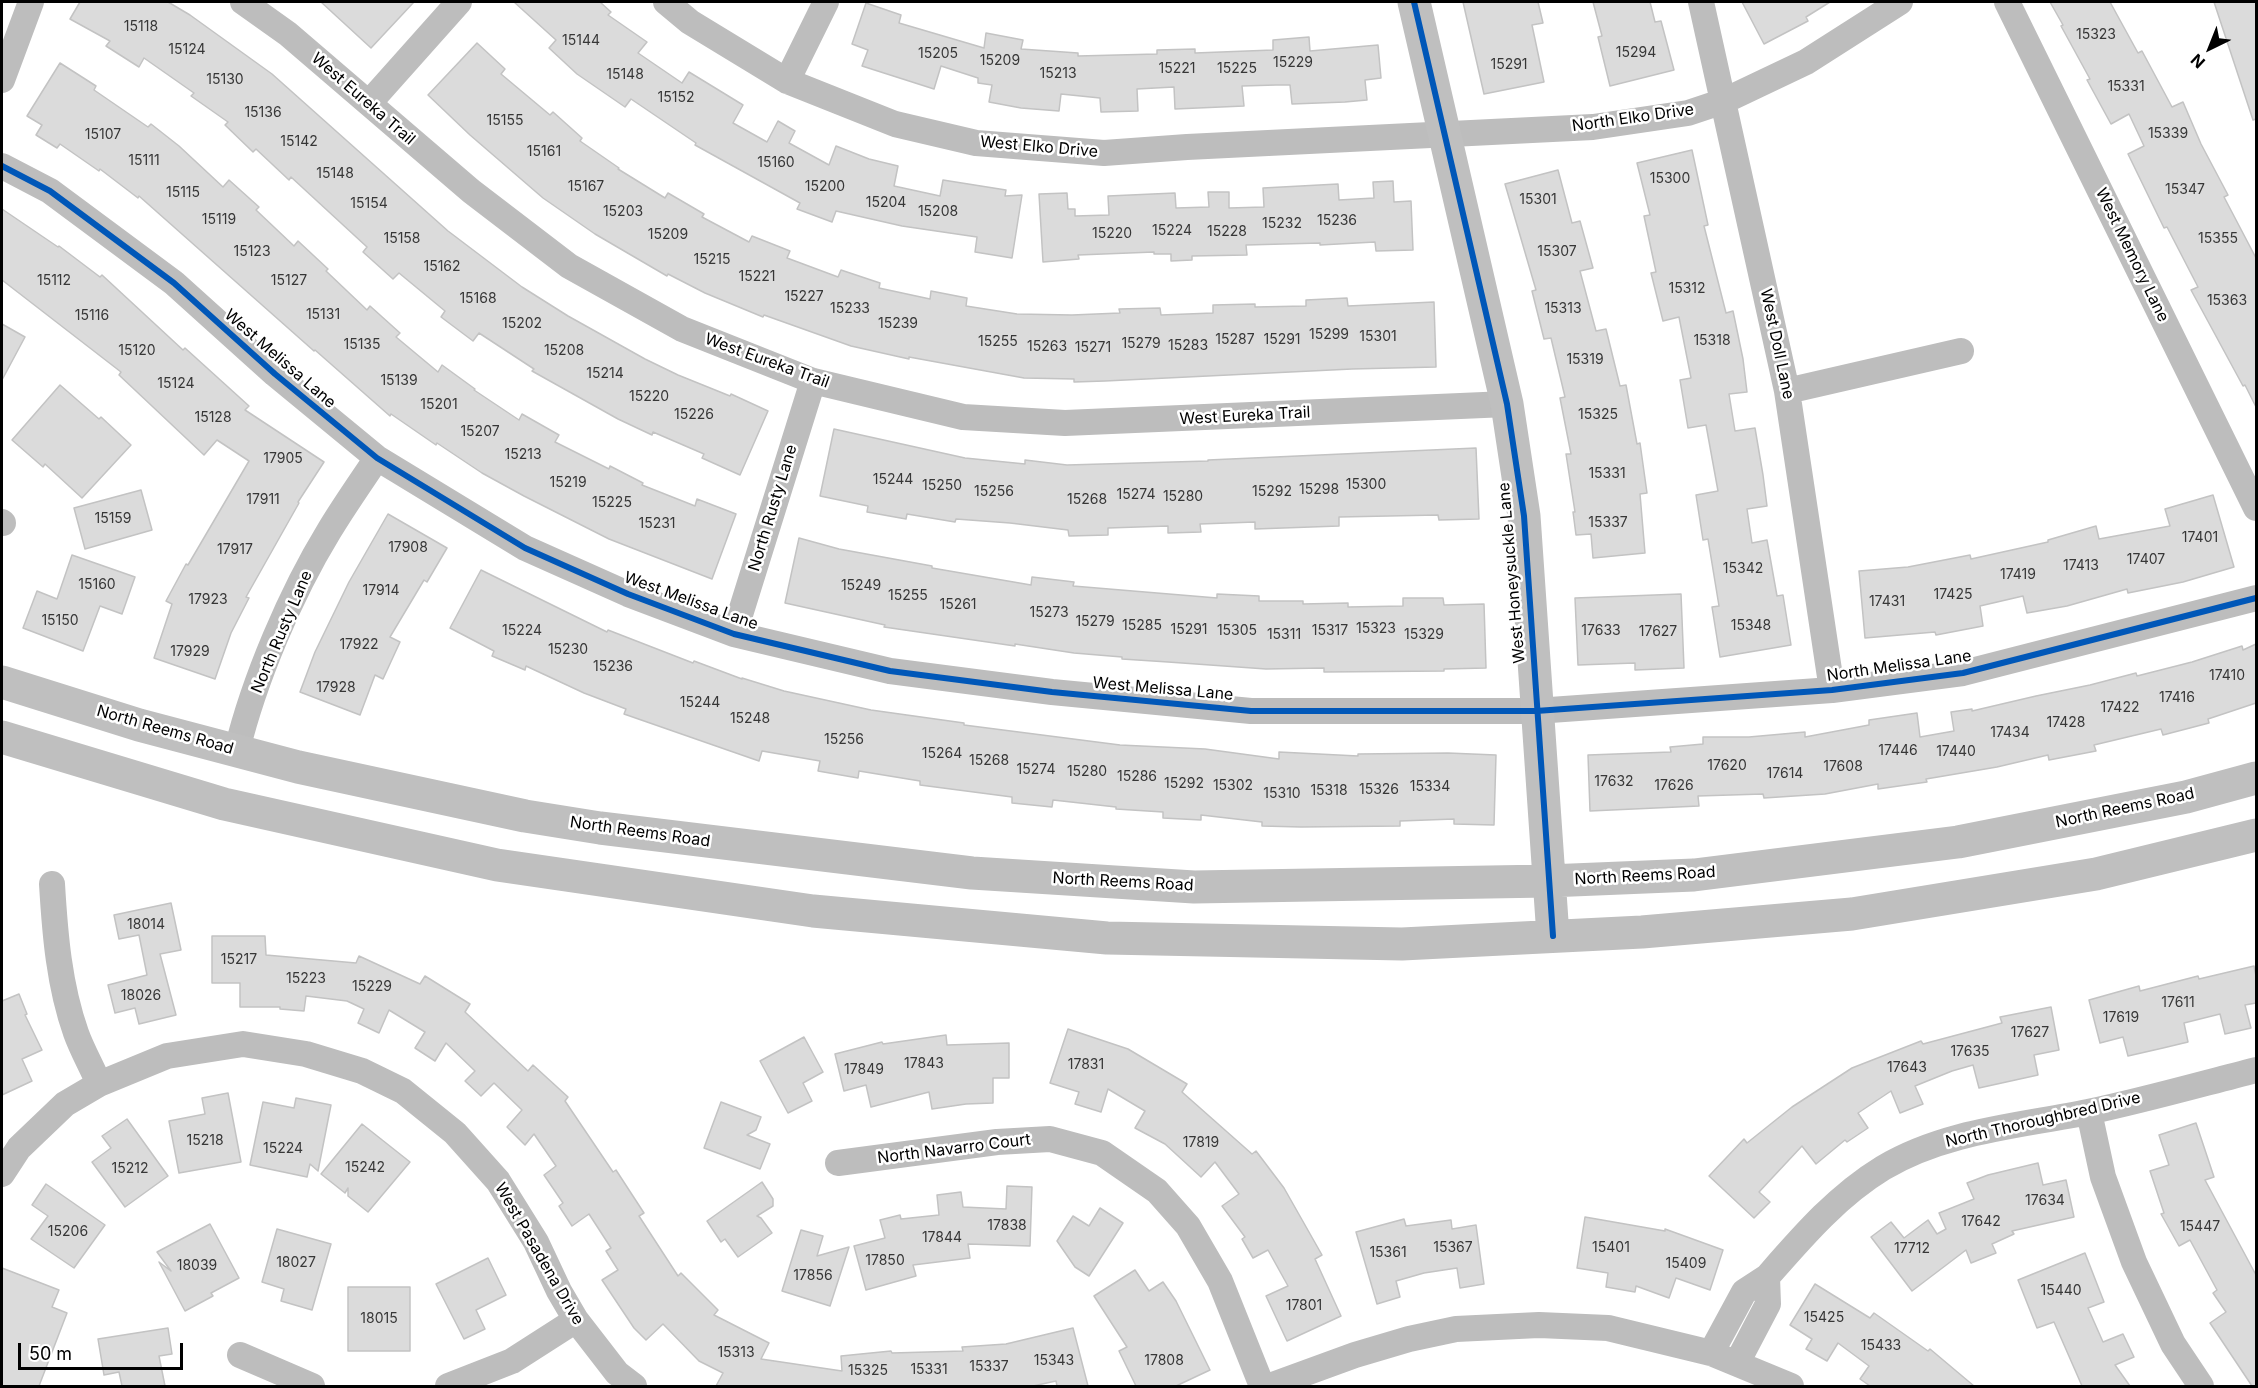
<!DOCTYPE html>
<style>
body{margin:0}
#map{position:relative;width:2258px;height:1388px;overflow:hidden;background:#fff;font-family:Inter,sans-serif}
canvas{display:block}
.frame{position:absolute;inset:0;border:3px solid #000;pointer-events:none}
.north{position:absolute;left:2180px;top:18px;width:60px;height:60px;-webkit-text-stroke:4px #fff;paint-order:stroke;rotate:223deg;font-size:16px;font-weight:700;line-height:24px;text-align:center;color:#000}
.north::after{content:'';display:block;margin:auto;width:21px;height:27px;background:#000;clip-path:polygon(50% 0,100% 100%,50% 72%,0 100%)}
.scale{position:absolute;left:18px;top:1343px;width:165px;height:27px;box-sizing:border-box;border:3px solid #000;border-top:0;padding-left:8px;font-size:18px;line-height:21px;white-space:nowrap;color:#000;-webkit-text-stroke:4px #fff;paint-order:stroke}
</style>
<div id="map">
<canvas width="2258" height="1388"></canvas>
<div class="frame"></div>
<div class="north">N</div>
<div class="scale">50 m</div>
</div>
<script>
const ctx = document.querySelector('canvas').getContext('2d');
ctx.lineJoin = 'round';
function fill(path, color) { ctx.fillStyle = color; ctx.fill(path, 'evenodd'); }
function stroke(path, color, width, dash) { ctx.strokeStyle = color; ctx.lineWidth = width; ctx.lineCap = dash ? 'butt' : 'round'; ctx.setLineDash(dash || []); ctx.stroke(path); }
function label(font, color, halo, rows, align = 'center') {
  ctx.font = font + ' Inter,sans-serif'; ctx.lineWidth = 5; ctx.setLineDash([]); ctx.textBaseline = 'middle'; ctx.strokeStyle = halo; ctx.fillStyle = color; for (const [text, x, y, turn = 0] of rows) {
    ctx.save(); ctx.translate(x, y); ctx.rotate((+turn || 0) * Math.PI / 180); ctx.textAlign = isNaN(turn) ? turn : align; if (halo) ctx.strokeText(text, 0, 0); ctx.fillText(text, 0, 0); ctx.restore();
  }
}
const building = new Path2D(`
 M80,2h88l22,13 82,59 176,157 74,56 46,29 77,43 33,16 52,21 1,-2 37,17 -28,64 -38,-17 2,-4 -51,-22 -1,3 -34,-16 -86,-48 2,-2 -55,-36 -6,8 -32,-24 4,-6 -46,-38 -6,6 -30,-27 4,-5 -76,-70 -2,3 -33,-31 -3,3 -28,-27 3,-3 -37,-26 3,-3 -50,-35 -5,9 -33,-21 4,-5 -40,-22z
 M321,2h93l-43,46z
 M514,2h86l11,10 -3,3 39,27 -9,11 44,30 7,-11 54,33 -10,18 34,19 11,-21 17,10 -6,12 40,22 7,-19 33,13 29,7 -4,20 46,10 3,-16 63,10 -1,6 17,-1 -10,63 -37,-6 2,-15 -75,-11 -66,-15 -4,11 -35,-13 3,-6 -105,-58 1,-2 -65,-44 -6,8 -48,-33 -28,-26 7,-8z
 M1463,2h75l5,21 -11,2 12,57 -60,12z
 M1593,2h57l5,20 6,-1 13,49 -64,16 -12,-49 4,-1z
 M1742,2h88l-24,15 2,4 -44,23z
 M2050,2h60l28,51 4,-2 30,56 11,-5 18,42 27,51 -4,2 32,61v149l-11,-22 -2,1 -52,-96 7,-3 -31,-60 -3,1 -36,-74 16,-8 -15,-32 -18,10 -24,-44 3,-1 -29,-53 2,-1z
 M2214,2h42v117l-3,1z
 M866,3l35,12 -2,8 85,25 2,-15 37,7 -2,9 57,4v3l79,-2v-4l38,-1v4l78,-3v-10l36,-3 1,14 68,-6 3,33 -16,2 2,20 -22,2 -53,2 -2,-19h-14l-34,1 2,20 -69,3 -1,-22 -37,2 1,22 -37,1 -1,-14 -39,-4 -2,17 -38,-3 -32,-6 3,-17 -14,-2v-5l-37,-12 -7,23 -72,-23 6,-16 -16,-6z
 M477,43l28,26 -4,5 49,41 3,-3 29,26 -2,3 39,27 -1,1 47,29 3,-5 36,21 -2,3 47,25 3,-6 38,15 -3,7 51,19 3,-7 39,13 -1,5 51,11 1,-8 36,7 -1,8 51,8 55,1 48,-2 -1,-4 41,-1 1,7 52,-2v-8l42,-1v3l51,-1v-6l41,-2 1,8 86,-4 2,65 -84,2 -247,12 -31,1v-3l-50,-1 -115,-21v2l-58,-13 -87,-31 -1,2 -58,-24 -37,-19 -1,2 -72,-42 -52,-36 -73,-63 -42,-40z
 M60,63l36,23 -2,4 54,37 3,-3 28,22 44,41 6,-7 30,27 -3,3 38,36 4,-5 30,28 -2,2 41,39 3,-4 30,27 -4,4 42,35 4,-7 33,24 -1,1 45,30 3,-6 37,21 -4,7 54,27 1,-3 33,17 -1,2 53,21 2,-7 39,15 -24,65 -103,-40 -85,-43 -42,-23 -45,-30 -1,2 -45,-31 -1,2 -75,-66 -1,1 -175,-155 -1,2 -38,-29 -1,2 -39,-27 -3,4 -21,-13 6,-10 -15,-9z
 M1692,150l16,75 -4,1 22,87 7,-2 10,48 4,33 -18,2 6,37 20,-3 8,47 4,31 -20,3 5,34 15,-3 10,56 6,-1 8,50 -71,12 -8,-50 7,-1 -11,-67 -5,1 -7,-45 22,-4 -12,-66 -18,3 -8,-48 11,-2 -12,-61 -16,4 -12,-48 5,-1 -12,-56 6,-1 -13,-52z
 M1558,170l14,53 8,-2 13,47 -13,3 16,60 10,-2 14,57 6,-1 11,59 3,-1 7,50 -7,1 5,59 -52,5 -2,-24 -15,1 -3,-23h2l-9,-58h5l-11,-56 5,-1 -14,-59 -7,1 -12,-48 4,-1 -31,-106z
 M1393,181l1,21 17,-1 2,49 -37,1 -1,-9 -55,3v-2l-74,2 1,10 -55,1v4l-21,1v-7h-17v-2l-76,3 1,4 -36,3 -4,-68 28,-1 1,16h7v7l34,-1 -1,-19 67,-3 1,15 33,-1 -1,-15h21v16l35,-1 -1,-19 75,-4 1,16 35,-2 -1,-16z
 M2,209l56,38 1,-1 41,31 2,-2 81,75 2,-2 64,58 -4,4 79,52 -26,40 1,1 -53,94 3,1 -18,35 -16,46 -61,-21 18,-54 -6,-3 20,-37 2,1 61,-104 -32,-21 -13,15 -85,-80 2,-3 -119,-92z
 M2,324l23,13 -23,43z
 M60,385l39,34 2,-2 30,28 -49,53 -37,-34 -2,3 -31,-27z
 M834,429l131,29 60,6v-4l42,5 141,-4v-1l45,-2 223,-10 3,71 -40,1 -1,-5 -99,2v9l-84,3v-7l-55,2 1,8 -33,1v-7l-60,2v7l-39,1 -1,-6 -58,-7 -54,-4 -1,3 -48,-8 -1,5 -39,-7 1,-6 -48,-10z
 M141,490l11,40 -67,19 -11,-41z
 M2213,495l21,72 -51,15 -55,11 -1,-4 -60,17 -40,7 -4,-17 -43,10 3,20 -47,9 -1,-3 -70,6 -6,-67 49,-4 62,-12 1,4 77,-17v-2l48,-14 3,13 71,-13 -5,-17z
 M388,514l59,34 -20,34 -3,-2 -34,57 10,5 -17,37 -8,-4 -15,40 -60,-23 15,-40 34,-70z
 M799,538l40,11 93,17v2l99,17 1,-8 42,5 -1,4 144,12v-4l42,2v5h44v3l45,-1v4l55,-1v-8h40l1,7 40,-1 2,64 -42,1v2l-120,1v-4l-58,1 -98,-7 -46,-3v-2l-48,-4 -59,-9v2l-131,-19 1,-2 -100,-22z
 M72,555l63,22 -13,37 -22,-8 -17,45 -60,-23 14,-37 20,8z
 M481,570l126,62 1,-2 85,33 1,-2 48,18v-1l42,13 87,19 93,13v2l156,20 85,4 74,10v-7l79,4v-2l90,-1 48,2 -2,70 -40,-1v-5l-54,2v5l-99,1 -39,-1v-4l-61,-7v5l-38,-2v-6l-47,-3v-2l-63,-7 -1,7 -40,-4v-6l-92,-12v-4l-61,-10 -1,7 -40,-7 2,-10 -58,-10 -3,10 -135,-47 2,-5 -42,-16 -58,-27 -1,4 -33,-14 2,-5 -44,-23z
 M1681,594l3,74 -49,2v-7l-57,2 -3,-67z
 M2256,644v59l-48,16 1,4 -46,12 -2,-6 -67,16 2,6 -47,9 -1,-5 -51,12 -71,12 1,3 -49,7v-5l-53,10 -61,4 -1,-4 -65,2 1,10 -109,5 -2,-56 83,-3 -1,-5 33,-3v-7h46l56,-5v5l64,-12v-5l48,-7 3,24 34,-6 -3,-19 21,-3v2l64,-15 54,-11 46,-12 1,3 55,-14 50,-16 1,4z
 M171,903l10,47 -21,4 16,61 -37,9 -4,-16 -20,5 -7,-28 39,-10 -8,-40 -20,4 -5,-24z
 M212,936h53l1,19 90,8 3,-7 61,28 5,-8 45,28 -5,8 63,59 5,-6 35,32 -3,4 48,71 3,-2 28,43 -5,3 39,60 3,-3 37,37 -4,5 55,28 -8,16 81,12 -1,-15 50,-5 1,2 71,-2 -1,-4 44,-3 67,-16 15,58h-31l-1,-5 -23,5h-317l7,-13 -24,-12 -36,-37 -17,16 -12,-12 -32,-48 16,-10 -12,-19 5,-3 -22,-34 -17,12 -13,-20 4,-3 -19,-28 12,-9 -22,-32 -9,11 -18,-18 15,-17 -28,-27 -13,13 -16,-15 10,-10 -29,-28 -11,18 -20,-13 10,-16 -36,-22 -10,23 -21,-10 6,-14 -17,-8 -41,-5 -2,15 -24,-2v-2h-40v-24h-28z
 M2254,966l2,10v27l-11,2 6,23 -26,6 -5,-20 -36,9 4,19 -25,6 -35,8 -5,-19 -23,6 -11,-43 50,-14 1,5 58,-15 1,3z
 M19,994l8,20 -2,1 17,35 -20,9 10,22 -30,14v-94z
 M2051,1007l8,43 -25,5 4,20 -59,13 -6,-23 -21,6 -37,15 8,18 -23,9 -9,-22 -33,22 10,15 -21,14 -2,-2 -29,24 -14,-18 -43,46 11,10 -16,16 -45,-42 35,-37 3,4 45,-36 60,-39 69,-27 2,3 79,-21 -2,-6z
 M1068,1029l60,20 59,35 -5,8 70,62 4,-3 28,37 38,67 -7,4 26,57 -54,25 -21,-45 22,-10 -20,-36 -15,8 -11,-19 3,-2 -23,-31 17,-12 -24,-32 -14,15 -36,-33 -30,-16 10,-17 -37,-22 -7,23 -26,-8 4,-12 -29,-9z
 M946,1035l1,10 62,-2v35h-16v25l-27,1 -34,5 -3,-17 -58,15 -5,-22 -22,6 -9,-37 47,-12 1,2z
 M804,1037l19,35 -20,11 9,18 -24,12 -28,-52z
 M228,1093l13,69 -62,11 -10,-52 36,-7 -3,-16z
 M296,1098l35,7 -13,66 -8,-7 -3,13 -57,-12 13,-63 31,6z
 M721,1102l40,15 -5,13 -9,5 23,9 -10,25 -56,-21z
 M127,1119l41,57 -43,31 -33,-45 19,-14 -9,-12z
 M2196,1123l18,54 -9,3 51,95v111h-4l-42,-63 16,-11 -13,-19 4,-3 -27,-50 -11,6 -18,-32 3,-1 -14,-42 19,-6 -10,-30z
 M362,1124l48,38 -42,50 -20,-16v-8l-3,5 -24,-19z
 M2038,1163l5,22 23,-5 8,37 -62,14 2,3 -22,10 4,9 -25,10 -5,-13 -54,41 -41,-54 20,-15 13,16 24,-18 9,14 9,-5 -7,-16 35,-14 -7,-16 21,-8z
 M762,1182l11,17v7l-16,10 4,2 11,15 -34,24 -13,-18 -4,3 -14,-21z
 M46,1184l59,41 -31,43 -43,-29 17,-23 -16,-11z
 M1007,1186l25,1 -2,59 -62,-2 2,14 -57,7 3,11 -50,14 -12,-44 31,-8 -5,-18 20,-5 1,4 38,-4 -2,-20 24,-3 2,15 43,2z
 M1100,1208l23,15 -34,53 -14,-9 -18,-26 16,-25 16,10z
 M1585,1217l80,14v-2l58,21 -13,40 -34,-12 -7,20 -33,-12 -1,6 -29,-5 2,-14 -31,-5z
 M1404,1219l2,7 45,-6 1,9 24,-4 8,59 -24,4 -3,-20 -33,5 -28,8 4,16 -23,7 -21,-72z
 M210,1224l29,54 -28,15 2,3 -28,15 -26,-49 12,9 -14,-19z
 M277,1229l54,15 -19,66 -31,-9 3,-12 -22,-7z
 M801,1230l22,6 -6,20 32,-9 -19,59 -48,-15z
 M2085,1253l19,49 -16,6 15,34 20,-8 11,23 -19,8 15,21h-48l-28,-64 -17,6 -19,-48z
 M488,1258l18,37 -30,15 9,19 -21,10 -28,-55z
 M2,1268l57,22 -7,17 15,6 -28,73h-37z
 M1135,1270l14,21 14,-9 13,19 34,69 -34,16h-40l-17,-35 8,-4 -33,-51z
 M1815,1284l55,34 4,-5 54,38 2,-2 44,37h-104l-10,-7 9,-13 -31,-23 -11,18 -21,-12 6,-10 -22,-14z
 M348,1287h62v64h-62z
 M168,1328l4,26 -13,2 6,30h-43l-3,-14 -15,3 -6,-36z`);
fill(building, '#dbdbdb');
stroke(building, '#c3c3c3', 1.5);
stroke(new Path2D(`
 M243,2l45,32 183,157 98,75 113,63 131,52 150,36 102,6 442,-19
 M666,2l24,20 97,59 108,43 81,19 128,10 83,-6 406,-20 95,-14 36,-12 82,-39 94,-60
 M1701,2l86,389 45,299
 M2007,2l249,506
 M2,80l29,-78
 M787,81l39,-79
 M369,103l90,-101
 M2,166l48,25 124,92 101,91 102,84 148,90 103,46 106,40 156,37 162,21 199,19h285l296,-21 131,-17 293,-75
 M1787,391l174,-40
 M2,522l1,1
 M734,634l79,-253
 M237,750c17,-70 54,-157 92,-219 15,-25 32,-49 48,-73
 M52,884c3,50 7,101 24,149 6,17 16,34 23,51
 M2089,1112l14,65 31,85 39,82 28,42
 M838,1163l159,-21 53,-3 52,14 55,38 31,35 32,55 42,105
 M2,1174l17,-26 46,-44 34,-20 68,-28 76,-12 63,10 56,17 41,20 52,42 43,48 38,61 23,49 17,29 41,53 17,13
 M1767,1277c35,-40 70,-81 116,-109 62,-37 136,-42 205,-56 57,-12 113,-28 168,-42
 M1711,1353l33,-61 23,-15 1,27 -31,59
 M240,1355l72,31
 M448,1386l64,-25 64,-41
 M1270,1386l85,-31 54,-16 47,-10 83,-4 69,3 103,25 80,33`), '#bdbdbd', 26);
stroke(new Path2D(`
 M1414,2l93,402 17,112 29,420
 M2,682l137,43 159,42 227,49 75,12 372,45 222,14 354,-6 146,-6 264,-33 228,-45 70,-19
 M2,737l222,67 273,61 316,46 294,27 295,6 240,-12 210,-18 244,-40 160,-39`), '#bfbfbf', 33);
stroke(new Path2D(`
 M1414,2l93,402 17,112 29,420
 M2,166l48,25 124,92 101,91 102,84 148,90 103,46 106,40 156,37 162,21 199,19h285l296,-21 131,-17 293,-75`), '#0057b8', 6);
label('14px', '#373737', null, [
 ["15118",141,27],
 ["15323",2096,35],
 ["15144",581,41],
 ["15124",187,50],
 ["15294",1636,53],
 ["15205",938,54],
 ["15209",1000,61],
 ["15229",1293,63],
 ["15291",1509,65],
 ["15221",1177,69],
 ["15225",1237,69],
 ["15213",1058,74],
 ["15148",625,75],
 ["15130",225,80],
 ["15331",2126,87],
 ["15152",676,98],
 ["15136",263,113],
 ["15155",505,121],
 ["15339",2168,134],
 ["15107",103,135],
 ["15142",299,142],
 ["15161",544,152],
 ["15111",144,161],
 ["15160",776,163],
 ["15148",335,174],
 ["15300",1670,179],
 ["15167",586,187],
 ["15200",825,187],
 ["15347",2185,190],
 ["15115",183,193],
 ["15301",1538,200],
 ["15204",886,203],
 ["15154",369,204],
 ["15203",623,212],
 ["15208",938,212],
 ["15119",219,220],
 ["15236",1337,221],
 ["15232",1282,224],
 ["15224",1172,231],
 ["15228",1227,232],
 ["15220",1112,234],
 ["15209",668,235],
 ["15158",402,239],
 ["15355",2218,239],
 ["15123",252,252],
 ["15307",1557,252],
 ["15215",712,260],
 ["15162",442,267],
 ["15221",757,277],
 ["15112",54,281],
 ["15127",289,281],
 ["15312",1687,289],
 ["15227",804,297],
 ["15168",478,299],
 ["15363",2227,301],
 ["15233",850,309],
 ["15313",1563,309],
 ["15131",323,315],
 ["15116",92,316],
 ["15202",522,324],
 ["15239",898,324],
 ["15299",1329,335],
 ["15301",1378,337],
 ["15287",1235,340],
 ["15291",1282,340],
 ["15318",1712,341],
 ["15255",998,342],
 ["15279",1141,344],
 ["15135",362,345],
 ["15283",1188,346],
 ["15263",1047,347],
 ["15271",1093,348],
 ["15120",137,351],
 ["15208",564,351],
 ["15319",1585,360],
 ["15214",605,374],
 ["15139",399,381],
 ["15124",176,384],
 ["15220",649,397],
 ["15201",439,405],
 ["15226",694,415],
 ["15325",1598,415],
 ["15128",213,418],
 ["15207",480,432],
 ["15213",523,455],
 ["17905",283,459],
 ["15331",1607,474],
 ["15244",893,480],
 ["15219",568,483],
 ["15300",1366,485],
 ["15250",942,486],
 ["15298",1319,490],
 ["15256",994,492],
 ["15292",1272,492],
 ["15274",1136,495],
 ["15280",1183,497],
 ["17911",263,500],
 ["15268",1087,500],
 ["15225",612,503],
 ["15159",113,519],
 ["15337",1608,523],
 ["15231",657,524],
 ["17401",2200,538],
 ["17908",408,548],
 ["17917",235,550],
 ["17407",2146,560],
 ["17413",2081,566],
 ["15342",1743,569],
 ["17419",2018,575],
 ["15160",97,585],
 ["15249",861,586],
 ["17914",381,591],
 ["17425",1953,595],
 ["15255",908,596],
 ["17923",208,600],
 ["17431",1887,602],
 ["15261",958,605],
 ["15273",1049,613],
 ["15150",60,621],
 ["15279",1095,622],
 ["15285",1142,626],
 ["15348",1751,626],
 ["15323",1376,629],
 ["15291",1189,630],
 ["15224",522,631],
 ["15305",1237,631],
 ["15317",1330,631],
 ["17633",1601,631],
 ["17627",1658,632],
 ["15311",1284,635],
 ["15329",1424,635],
 ["17922",359,645],
 ["15230",568,650],
 ["17929",190,652],
 ["15236",613,667],
 ["17410",2227,676],
 ["17928",336,688],
 ["17416",2177,698],
 ["15244",700,703],
 ["17422",2120,708],
 ["15248",750,719],
 ["17428",2066,723],
 ["17434",2010,733],
 ["15256",844,740],
 ["17446",1898,751],
 ["17440",1956,752],
 ["15264",942,754],
 ["15268",989,761],
 ["17620",1727,766],
 ["17608",1843,767],
 ["15274",1036,770],
 ["15280",1087,772],
 ["17614",1785,774],
 ["15286",1137,777],
 ["17632",1614,782],
 ["15292",1184,784],
 ["15302",1233,786],
 ["17626",1674,786],
 ["15334",1430,787],
 ["15326",1379,790],
 ["15318",1329,791],
 ["15310",1282,794],
 ["18014",146,925],
 ["15217",239,960],
 ["15223",306,979],
 ["15229",372,987],
 ["18026",141,996],
 ["17611",2178,1003],
 ["17619",2121,1018],
 ["17627",2030,1033],
 ["17635",1970,1052],
 ["17843",924,1064],
 ["17831",1086,1065],
 ["17643",1907,1068],
 ["17849",864,1070],
 ["15218",205,1141],
 ["17819",1201,1143],
 ["15224",283,1149],
 ["15242",365,1168],
 ["15212",130,1169],
 ["17634",2045,1201],
 ["17642",1981,1222],
 ["17838",1007,1226],
 ["15447",2200,1227],
 ["15206",68,1232],
 ["17844",942,1238],
 ["15367",1453,1248],
 ["15401",1611,1248],
 ["17712",1912,1249],
 ["15361",1388,1253],
 ["17850",885,1261],
 ["18027",296,1263],
 ["15409",1686,1264],
 ["18039",197,1266],
 ["17856",813,1276],
 ["15440",2061,1291],
 ["17801",1304,1306],
 ["15425",1824,1318],
 ["18015",379,1319],
 ["15433",1881,1346],
 ["15313",736,1353],
 ["15343",1054,1361],
 ["17808",1164,1361],
 ["15337",989,1367],
 ["15331",929,1370],
 ["15325",868,1371]
]);
label('16px', '#000', '#fff', [
 ["West Eureka Trail",363,99,41],
 ["North Elko Drive",1633,118,-8],
 ["West Elko Drive",1039,147,5],
 ["West Memory Lane",2132,255,64],
 ["West Doll Lane",1777,344,78],
 ["West Melissa Lane",280,359,41],
 ["West Eureka Trail",767,361,20],
 ["West Eureka Trail",1245,416,-3],
 ["North Rusty Lane",773,508,-73],
 ["West Honeysuckle Lane",1512,573,-95],
 ["West Melissa Lane",691,601,20],
 ["North Rusty Lane",282,632,-67],
 ["North Melissa Lane",1899,666,-8],
 ["West Melissa Lane",1163,689,5],
 ["North Reems Road",165,730,16],
 ["North Reems Road",2125,808,-12],
 ["North Reems Road",640,832,8],
 ["North Reems Road",1645,876,-3],
 ["North Reems Road",1123,882,3],
 ["North Thoroughbred Drive",2043,1120,-13],
 ["North Navarro Court",954,1149,-7],
 ["West Pasadena Drive",539,1254,60]
]);
</script>
